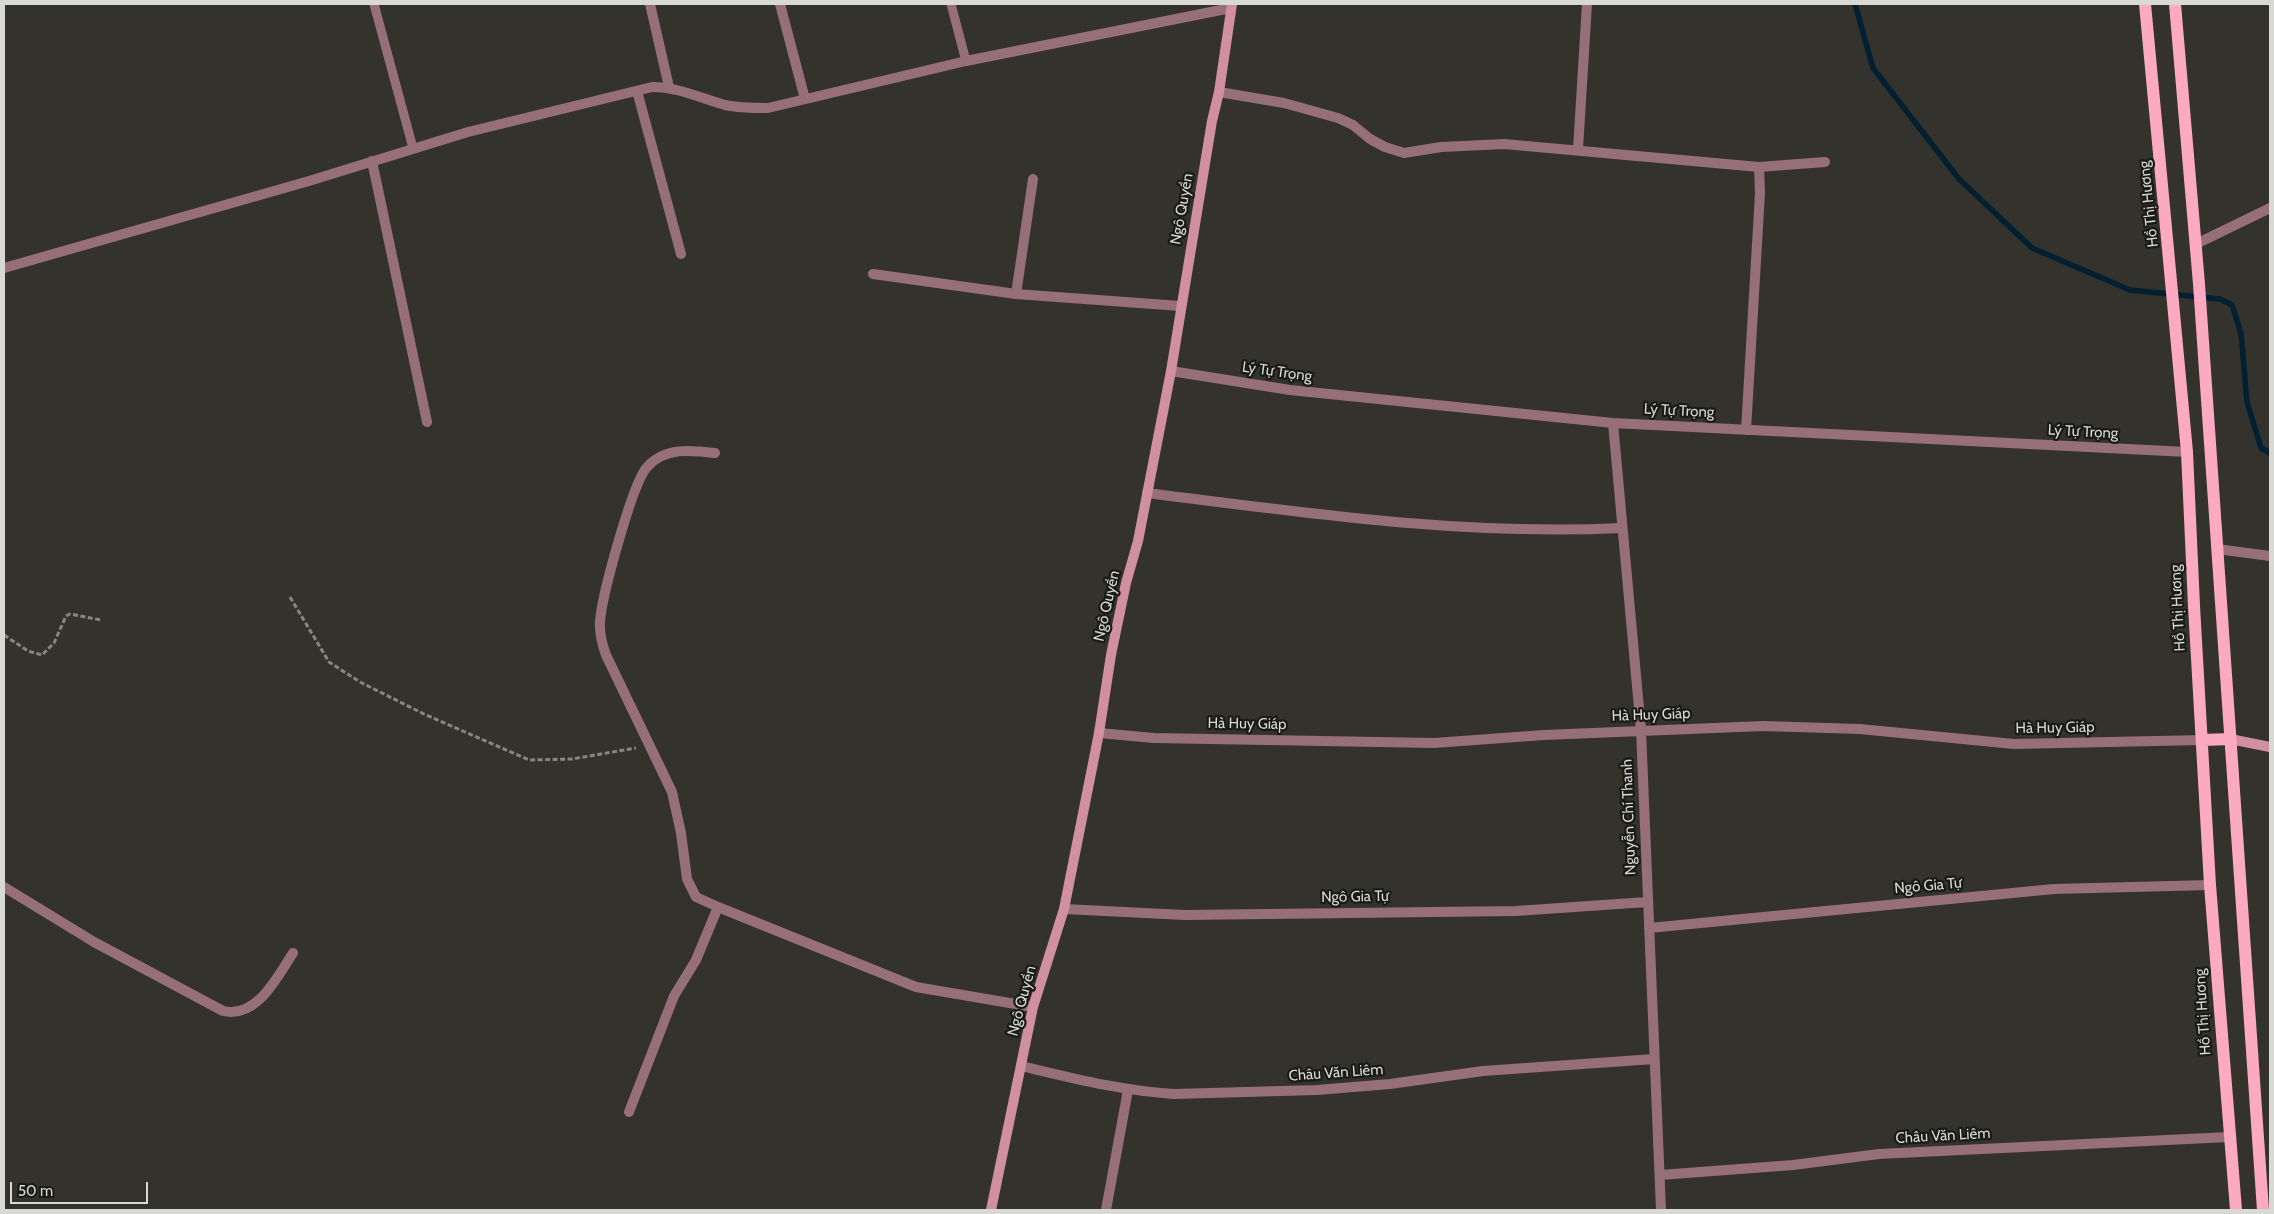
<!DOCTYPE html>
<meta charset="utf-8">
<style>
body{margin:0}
#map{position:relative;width:2274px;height:1214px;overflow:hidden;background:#33322d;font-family:Cabin,sans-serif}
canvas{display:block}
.frame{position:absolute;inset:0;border:5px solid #d8d8d5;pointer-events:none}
.scale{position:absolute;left:10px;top:1182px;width:138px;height:22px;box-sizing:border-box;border:2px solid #d8d8d5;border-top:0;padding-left:6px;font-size:15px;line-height:18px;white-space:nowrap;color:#d8d8d5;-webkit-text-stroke:4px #1a1a17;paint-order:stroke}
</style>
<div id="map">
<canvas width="2274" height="1214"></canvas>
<div class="frame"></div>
<div class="scale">50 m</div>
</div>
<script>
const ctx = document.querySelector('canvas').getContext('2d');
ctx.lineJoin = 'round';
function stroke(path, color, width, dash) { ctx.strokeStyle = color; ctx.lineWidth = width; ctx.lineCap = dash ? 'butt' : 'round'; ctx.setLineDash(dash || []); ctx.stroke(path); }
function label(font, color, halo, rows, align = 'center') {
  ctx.font = font + ' Cabin,sans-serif'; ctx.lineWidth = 4.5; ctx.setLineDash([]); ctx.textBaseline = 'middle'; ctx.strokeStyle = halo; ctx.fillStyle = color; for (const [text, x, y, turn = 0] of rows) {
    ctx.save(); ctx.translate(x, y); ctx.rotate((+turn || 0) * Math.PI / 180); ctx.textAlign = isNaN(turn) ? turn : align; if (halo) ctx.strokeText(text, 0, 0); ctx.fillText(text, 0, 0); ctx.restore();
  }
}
stroke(new Path2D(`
 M1855,4l18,64 86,111 73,69 98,42 90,9 12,6 9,28 6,69 14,46 9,5`), '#022030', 5.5);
stroke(new Path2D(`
 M290,597l39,65 31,20 64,32 105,46 43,-1 64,-11
 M4,635l24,16 14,4 12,-12 12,-27 4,-2 31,6`), '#868682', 3, [5, 2.5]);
stroke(new Path2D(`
 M374,4l39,144
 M951,4l15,57`), '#976f7a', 9);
stroke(new Path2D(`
 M650,4l19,83
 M780,4l25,95
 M637,91l44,163
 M1219,92l65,11 54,15 15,7 17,14 15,8 19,6 37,-6 63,-3 255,23 1,26 -14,237
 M1578,149l9,-145
 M372,161l55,261
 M1759,167l66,-5
 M2196,244l74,-36
 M4,268l305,-87 159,-49 184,-45c26,0 48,11 73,18 14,3 28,3 43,3l198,-47 265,-53
 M873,274l143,20 164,12
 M1016,294l17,-115
 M1171,371l119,19 323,33 574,29
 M1613,423l28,307 20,480
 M1147,493c158,20 316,43 475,35
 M2217,549l53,7
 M1099,733l55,5 280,5 110,-8 219,-9 97,3 154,15 189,-4
 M4,887l90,55 129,69c34,8 54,-34 70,-58
 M718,907l198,80 117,20
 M1064,909l121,6 331,-4 131,-9
 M1649,928l405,-39 156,-4
 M1021,1066c51,12 101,25 153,28l143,-4 73,-6 93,-13 171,-12
 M629,1112l45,-116 22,-36 22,-53 -22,-10 -9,-18 -6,-46 -9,-41 -66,-137c-4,-11 -7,-21 -6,-34 2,-25 32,-137 47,-154 18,-20 44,-17 68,-14
 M1660,1175l133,-10 86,-11 350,-17
 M1106,1210l22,-120`), '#976f7a', 10);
stroke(new Path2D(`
 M2230,739l40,8
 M991,1210l42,-203 31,-98 35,-176 12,-78 15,-72 12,-42 33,-170 41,-250 7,-29 13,-88`), '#d090a2', 10);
stroke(new Path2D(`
 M2145,4l42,448 7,154 16,279 26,325
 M2175,4l24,280 64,926
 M2203,740l27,-1`), '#fcaac2', 12);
label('15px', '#d8d8d5', '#1a1a17', [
 ["Hồ Thị Hương",2149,204,-96],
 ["Ngô Quyền",1182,209,-80],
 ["Lý Tự Trọng",1277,372,8],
 ["Lý Tự Trọng",1679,411,3],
 ["Lý Tự Trọng",2083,432,3],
 ["Ngô Quyền",1107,606,-77],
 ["Hồ Thị Hương",2178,608,-93],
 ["Hà Huy Giáp",1651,715,-2],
 ["Hà Huy Giáp",1247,724,1],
 ["Hà Huy Giáp",2055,728,-1],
 ["Nguyễn Chí Thanh",1629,817,-92],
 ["Ngô Gia Tự",1928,886,-5],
 ["Ngô Gia Tự",1355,897,-1],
 ["Ngô Quyền",1022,1001,-75],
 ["Hồ Thị Hương",2203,1012,-94],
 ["Châu Văn Liêm",1336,1073,-4],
 ["Châu Văn Liêm",1943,1136,-3]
]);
</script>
